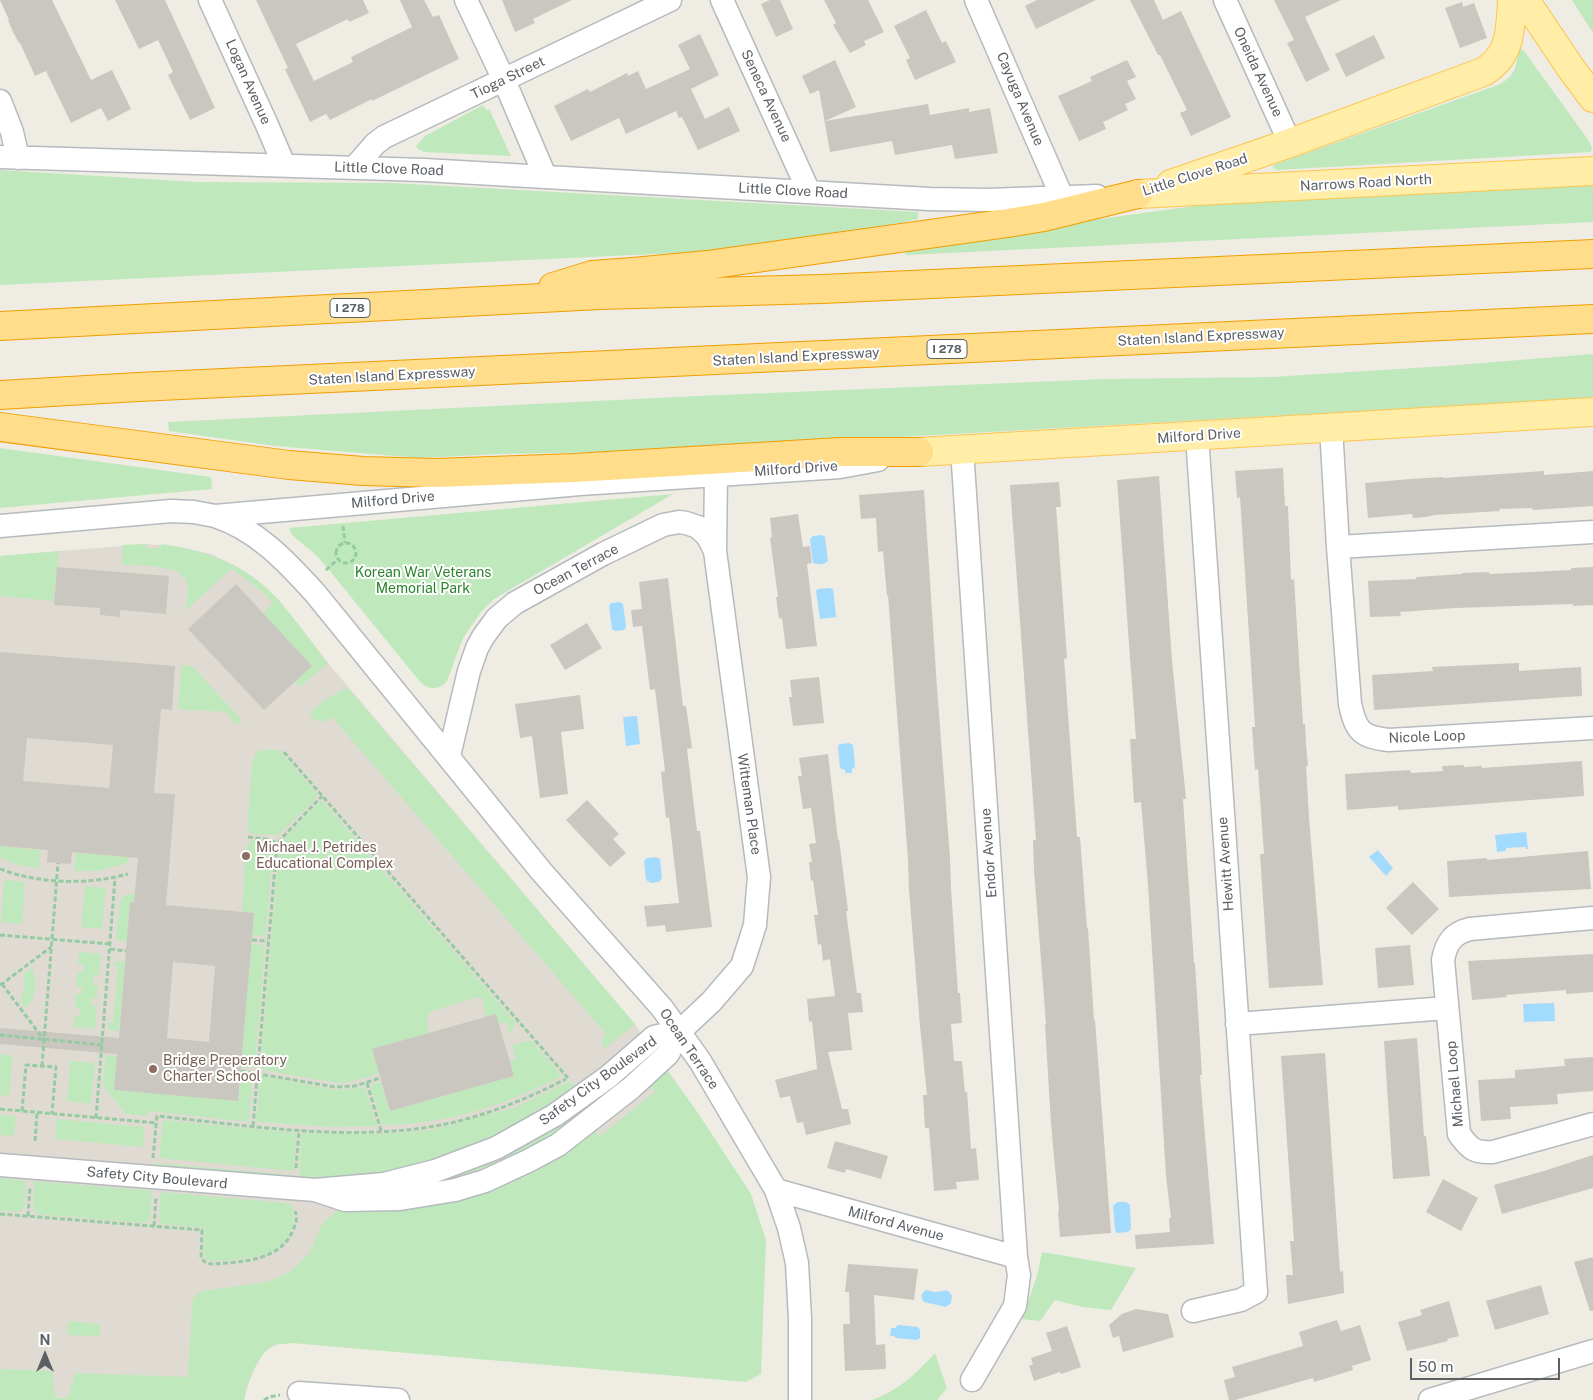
<!DOCTYPE html>
<html>
<head>
<meta charset="utf-8">
<style>
	body { margin:0 }
	#map { position:relative; width:1593px; height:1400px; overflow:hidden; background:#efece3; font-family:"Public Sans",sans-serif }
	canvas { display:block }
	.north { position:absolute; left:20px; top:1330px; width:50px; height:50px; -webkit-text-stroke:4px #fff; paint-order:stroke; rotate:0deg; font-size:14px; font-weight:700; line-height:20px; text-align:center; color:#5b6065 }
	.north::after { content:''; display:block; margin:auto; width:18px; height:22px; background:#5b6065; clip-path:polygon(50% 0,100% 100%,50% 72%,0 100%) }
	.scale { position:absolute; left:1410px; top:1358px; width:150px; height:22px; box-sizing:border-box; border:2px solid #5b6065; border-top:0; padding-left:6px; font-size:15px; line-height:18px; white-space:nowrap; color:#5b6065; -webkit-text-stroke:4px #fff; paint-order:stroke }
</style>
</head>
<body>
<div id="map">
<canvas width="1593" height="1400"></canvas>
<div class="north">N</div>
<div class="scale">50 m</div>
</div>
<script>
const ctx = document.querySelector('canvas').getContext('2d');
ctx.lineJoin = 'round';
function paint(path, color) { ctx.fillStyle = color; ctx.fill(path, 'evenodd'); }
function strokePath(path, color, width, dash) { ctx.strokeStyle = color; ctx.lineWidth = width; ctx.lineCap = dash ? 'butt' : 'round'; ctx.setLineDash(dash || []); ctx.stroke(path); }
function write(font, color, halo, rows, align = 'center') {
  ctx.font = font + ' "Public Sans",sans-serif'; ctx.lineWidth = 4; ctx.setLineDash([]); ctx.textBaseline = 'middle'; ctx.strokeStyle = halo; ctx.fillStyle = color; for (const [text, x, y, turn = 0] of rows) {
    ctx.save(); ctx.translate(x, y); ctx.rotate((+turn || 0) * Math.PI / 180); ctx.textAlign = isNaN(turn) ? turn : align; if (halo) ctx.strokeText(text, 0, 0); ctx.fillText(text, 0, 0); ctx.restore();
  }
}
paint(new Path2D(`
	M146 544 181 547 211 554 238 567 258 581 279 600 328 663 634 1023 700 1116 291 1343 276 1345 265 1351 256 1366 247 1387 244 1400H92L0 1392V556Z`), '#dfdbd2');
paint(new Path2D(`
	M1572 0H1593V32L1591 30Z
	M1519 48 1524 51 1589 141 1592 148 1591 152 1277 170 1272 167 1276 164 1498 85C1516 76 1516 67 1519 48Z
	M483 105 486 110 489 109 511 156 424 152 418 149 416 146 425 136Z
	M0 170 196 182 392 183 918 212V219L847 234 696 252 0 285Z
	M1593 184V222L906 255 905 246 1201 205Z
	M1593 354V398L652 451 500 454 420 458 275 446 169 431 168 422 698 396 1105 379 1272 377 1446 366Z
	M0 448 211 477 212 489 0 508Z
	M673 494 494 599 481 612 463 638 447 681C440 690 429 690 421 683L329 570 316 555 292 535 289 528Z
	M146 544V548H160L161 544C206 550 250 566 280 602 297 621 312 643 328 663L300 687 295 682 312 666 263 613 273 603C261 590 246 579 231 569L186 610C186 602 189 591 187 583 182 563 139 566 122 565L123 545Z
	M59 551 54 601 0 596V556Z
	M183 665 192 666 240 718 241 723 235 724 226 712 178 709 181 668Z
	M348 688 635 1024 604 1049 602 1040 606 1034 332 717 323 722 312 719 310 714C318 702 335 694 348 688Z
	M260 750H279L317 794 315 800 278 835 252 834 247 829 252 762 255 754Z
	M322 801 516 1023 509 1035 506 1022 499 1024 496 1014 486 1017 482 999 480 997 474 998 432 1011C425 1017 427 1024 429 1033L372 1049 379 1074 349 1082 337 1083 263 1070 261 1068V1061L279 847 284 839 319 802Z
	M252 840 268 843 273 852 266 932V935L263 936 252 935 254 913 242 911 246 846Z
	M0 846 40 850 39 868 18 865 0 857Z
	M76 853 128 857V863L98 871H74Z
	M4 880 25 882 22 924 1 922Z
	M85 886 106 888 102 929 81 927Z
	M135 894 134 902H130L127 941 116 940 120 900 125 895Z
	M251 944 263 945 265 948 255 1064 254 1067 250 1068 241 1067Z
	M79 952 101 954 99 976 94 975 93 985H98L97 998H92V1006H97L95 1029 73 1027 74 1016 80 1017 81 1009 75 1008 76 994H81L82 987 76 986 78 972H83L84 965 78 964Z
	M114 961 125 962 119 1031 108 1030 109 1022H113L118 967 114 966Z
	M32 968C38 983 36 996 26 1009L20 1000C25 991 26 984 23 975Z
	M530 1040 562 1076C506 1105 445 1125 382 1125L371 1087 372 1084 381 1082 390 1111 514 1076 510 1061 516 1059 512 1045Z
	M0 1054 13 1056 9 1096 0 1095Z
	M106 1055 117 1056 114 1090 238 1101 241 1074 251 1075 252 1078 249 1122 148 1111 147 1116 126 1114 103 1086Z
	M70 1061 95 1063 91 1104 67 1101Z
	M667 1070 700 1116 751 1194 766 1240 761 1374 746 1382 291 1343C286 1344 279 1343 275 1345 257 1352 248 1383 244 1400H0V1369L52 1371 55 1397 68 1398 75 1373 188 1377 192 1303 194 1297 201 1291 267 1282 290 1272 309 1254 322 1225 326 1220 337 1211 344 1209 395 1208 593 1129 600 1136 655 1092 649 1084Z
	M260 1076 336 1090 365 1087 377 1126 334 1127 256 1122Z
	M570 1081 576 1087 557 1102 506 1135 409 1171 301 1181 299 1175 301 1133 384 1134 431 1130 514 1108Z
	M593 1098 597 1103 540 1146 484 1173 423 1184Z
	M0 1115 16 1116 14 1136 0 1135Z
	M56 1119 144 1127 143 1147 55 1139Z
	M163 1120 296 1133 294 1171 159 1158Z
	M156 1163 291 1175 293 1177 294 1181 156 1166Z
	M0 1178 26 1181 24 1208 19 1212 0 1211Z
	M34 1181 152 1191 150 1219 146 1223 36 1214 33 1209Z
	M161 1192 287 1203 293 1206C291 1213 295 1218 293 1225 284 1253 264 1256 238 1259 229 1260 220 1261 211 1261L207 1260 203 1255 205 1228 162 1224 159 1220Z
	M1042 1252 1136 1268 1111 1310 1082 1307 1055 1300 1040 1321 1022 1319 1037 1276Z
	M71 1321 98 1324 100 1326V1335L96 1336 68 1335 67 1333 68 1324Z
	M935 1353 947 1388 937 1400H872C899 1390 916 1374 935 1353Z`), '#bfe9bd');
paint(new Path2D(`
	M822 535 825 537 828 561C824 565 818 565 813 563L810 539 813 536Z
	M829 588 833 589 836 617 820 619 816 591 818 589Z
	M620 602 623 604 626 627 624 630 615 631 612 629 609 606 611 603Z
	M637 716 640 744 626 746 623 717Z
	M849 743 853 745 855 767 852 769V773H845V770L840 768 838 746 840 744Z
	M1526 832 1528 849H1526L1525 847 1506 848V851L1497 852 1495 835Z
	M1378 850 1393 868 1386 876 1369 857Z
	M655 857 660 859 662 878 659 882 651 883 646 880 644 861 647 858Z
	M1554 1003 1555 1021 1524 1022 1523 1004Z
	M1117 1202H1126L1130 1205 1131 1229 1128 1232 1117 1233 1115 1230 1113 1206Z
	M928 1290C929 1291 935 1292 936 1292 944 1292 947 1287 952 1296L951 1303 946 1307 924 1302C920 1297 921 1291 928 1290Z
	M898 1325 918 1327 920 1330V1338L917 1340 896 1338 894 1336H890L891 1328H895Z`), '#a3dbff');
paint(new Path2D(`
	M0 0H52L91 80 112 70 131 109 108 121 101 108 71 123 46 71 35 76 20 43H19L13 32 8 20H9Z
	M115 0H165L215 108 190 120 168 75 173 72 158 40 139 49Z
	M256 0H363L369 13 349 22 348 19 296 44 314 81 353 62 351 57 412 27 400 0H424L433 17 439 15 459 59 372 101V99L330 120 326 114 310 122 285 69 288 68Z
	M502 0H572L533 19 535 23 515 32Z
	M770 0H780L793 29 776 37 761 4Z
	M824 0H868L884 32 864 41 866 45 850 53 833 25 836 23Z
	M1037 0H1096L1036 29 1025 6Z
	M1130 0H1154L1163 20 1181 11 1231 117 1191 136 1180 113 1187 110 1160 55H1158Z
	M1274 0H1341L1305 17 1330 70 1306 82 1287 43 1294 40Z
	M1462 2 1463 7 1474 3 1487 38 1460 48 1445 8Z
	M926 10 942 43 946 41 956 62 915 80 906 60 910 58 894 26Z
	M700 34 719 75 691 89 705 119 729 107 740 131 698 150 682 117 679 118 676 111 626 134 619 118 571 141 554 106 588 89 590 92 627 73 628 76 638 71 646 89 690 69 678 45Z
	M1374 35 1385 58 1346 77 1335 54Z
	M835 60 856 107 825 121 928 104 930 115 969 108V112L990 108 998 153 955 159 952 145 895 155 892 141 830 152 819 90 810 94 802 76Z
	M1127 60 1136 77 1127 81 1136 99 1125 104 1128 110 1103 122 1106 129 1079 141 1058 96 1092 81 1090 77Z
	M1283 468 1285 506H1288L1291 580 1294 579 1303 724H1305L1306 744 1308 766H1306L1309 818 1323 985 1269 988 1260 854H1264L1258 769 1255 770 1252 727H1255L1240 497 1237 498 1235 471Z
	M1544 471V475L1593 471V506L1533 510 1532 508 1499 509 1500 511 1435 515 1425 517 1413 518 1412 514 1368 518 1365 483 1410 479 1443 477V478Z
	M1159 476 1172 661 1186 799H1183L1194 963H1195L1202 1075H1200L1214 1244 1136 1249 1135 1235 1170 1232 1169 1218H1171L1166 1176 1148 885 1141 802 1134 803 1130 739H1136L1117 480Z
	M1059 482 1061 507H1056L1067 658 1064 659 1077 837H1080L1087 928H1088L1094 1020H1095L1111 1233 1060 1237 1058 1211H1059L1051 1124 1045 1024H1046L1034 870 1033 840H1036L1010 485Z
	M924 490 937 688 950 858 951 888 958 993H960L962 1023 951 1024 954 1061H962L965 1092H967L971 1149 976 1148 979 1180 956 1182 957 1189 934 1191 929 1128H925L923 1095H927L920 1026 909 890 908 860 888 595 887 596 883 551 878 552 876 518 861 519 859 495Z
	M798 514 803 547 810 546 812 563 807 564 817 646 786 649 782 618 779 619 776 597H778L770 538 772 537 770 518Z
	M57 567 169 576 166 614 120 610V617L100 615V608L54 605Z
	M1593 567V605L1573 606V604L1456 608 1400 612 1401 616 1370 617 1368 581 1416 579V577L1462 574V573L1489 572V574L1571 570V568Z
	M668 578 683 706H686L692 748 687 749 697 831H700L712 927 666 932 665 925 647 927 644 906 679 903 669 817 666 818 661 772 665 771 655 689 650 690 642 626 633 627 631 610 642 609 639 582Z
	M236 584 312 666 264 710 188 629Z
	M587 623 602 648 565 670 550 645Z
	M0 652 175 666 172 710 161 709 154 793 175 794 166 905 254 913 238 1101 114 1090 117 1054 0 1044V1028L119 1038 130 902H134L138 858 72 852 71 864 58 863 47 862 48 850 0 846ZM27 738 113 745 109 788 23 781ZM173 962 215 966 209 1042 167 1038Z
	M1519 663V671L1581 667 1582 696 1374 710 1372 675 1433 671 1432 667Z
	M819 677 824 723 793 726 789 697H792L790 680Z
	M580 695 584 729 561 732 568 794 540 798 532 736 520 738 515 704Z
	M828 754 838 840 839 839 848 911H846L857 993H861L863 1012 848 1013 852 1050 828 1052 842 1109H848L851 1124 806 1135 803 1122 797 1123 790 1096 780 1098 775 1080 817 1069 812 1021 809 1022 807 999 835 996 830 959 823 961 821 944 818 945 814 915H818L813 880 811 881 809 862H812L809 844 816 843 811 808 803 809 798 776H802L799 758Z
	M1582 761 1584 796 1398 810V806L1347 810 1345 774 1410 770 1411 773 1443 771 1442 766 1464 765V767L1482 766V768Z
	M587 800 619 834 613 839 626 853 610 867 566 820Z
	M1588 851 1591 889 1449 897 1447 861 1487 858V860Z
	M1413 882 1439 909 1412 935 1386 908Z
	M1410 945 1414 985 1378 988 1375 948Z
	M1593 954V992L1566 994V990L1506 995 1507 997 1472 1000 1468 961Z
	M496 1014 514 1076 390 1111 372 1049Z
	M1417 1038 1424 1136H1426L1430 1176 1393 1179 1384 1041Z
	M1325 1053 1340 1272 1343 1271 1344 1293 1288 1304 1286 1275H1293L1290 1241H1294L1281 1056Z
	M1593 1057V1091L1557 1094 1558 1104 1510 1107 1511 1119 1481 1121 1478 1080 1515 1078V1070L1565 1066 1564 1059Z
	M835 1141 888 1156 881 1179 846 1169 845 1173 827 1168Z
	M1593 1155V1188L1502 1214 1494 1185 1544 1171Z
	M1443 1179 1478 1198 1461 1231 1426 1212Z
	M1593 1257V1311H1590L1574 1262Z
	M848 1264 918 1269 914 1300 874 1295 876 1345 885 1344 886 1368 885 1369 845 1371 843 1324H850L849 1292H845Z
	M1541 1285 1549 1314 1495 1330 1486 1301Z
	M1449 1301 1459 1336 1447 1339 1448 1341 1407 1351 1398 1322 1422 1315 1420 1310Z
	M1136 1309 1168 1314 1174 1337 1123 1352 1119 1336 1113 1338 1109 1325 1122 1314Z
	M1337 1320 1341 1331 1360 1325 1371 1360 1352 1366 1353 1370 1314 1382 1313 1378 1235 1400H1229L1224 1380 1235 1377 1232 1367 1303 1346 1299 1332Z
	M1067 1326 1081 1367 1061 1374 1060 1372 1034 1381 1029 1366 1033 1364 1031 1358 1052 1351 1046 1333Z`), '#cac7c0');
const minor = new Path2D(`
	M210 0 267 125 284 165
	M466 0 504 80 545 176
	M722 0 809 192
	M976 0 1062 197
	M1225 0 1290 143
	M0 101 12 132 18 158
	M0 157 424 170 929 199 988 200 1097 196
	M355 167 375 144 384 137 670 0
	M1331 427 1338 547
	M962 449 1016 1257 1019 1275 1015 1306 972 1380
	M215 516C256 529 286 561 315 593L541 871 662 1008 700 1061 776 1190 789 1228 797 1263 800 1319V1400
	M0 526 171 511 194 512 215 516 580 484 840 467 878 460
	M1593 532 1338 547 1350 704C1356 731 1361 737 1389 740L1593 728
	M449 756 469 671 477 648 483 637 497 618 515 603 603 554 663 525 679 522 686 523 698 527 708 537 715 551
	M1593 918 1470 929C1453 933 1446 943 1443 960L1459 1134C1470 1149 1474 1153 1493 1152L1593 1124
	M1237 1024 1447 1008
	M0 1165 315 1190 384 1184 435 1171 496 1148 555 1115 608 1077 654 1037 680 1031
	M315 1190 345 1200 400 1199 455 1190 485 1181 528 1161 558 1145 631 1088 668 1054 680 1031 711 1002 742 966 755 925 759 877 715 551 716 474
	M776 1190 1016 1257
	M1193 1311 1241 1300 1256 1292 1197 436
	M299 1393 398 1400
	M1430 1400 1593 1351`);
const major = new Path2D(`
	M1525 0 1570 67 1593 98
	M1171 184 1290 143 1483 72C1512 55 1510 30 1512 0
	M1138 194 1593 171
	M919 452 1593 412`);
const highway = new Path2D(`
	M553 287 592 275 633 272 707 265 1008 223 1044 217 1138 194
	M0 326 600 295 822 289 1593 254
	M0 395 138 387 1593 319
	M0 427 289 465 363 471 436 473 574 468 840 452H919`);
strokePath(minor, '#b6babe', 25);
strokePath(major, '#fdc54e', 30);
strokePath(highway, '#f29d00', 30);
strokePath(new Path2D(`
	M343 526 345 543
	M336 553a10 10 0 1 1 20 0a10 10 0 1 1-20 0Z
	M326 570 338 559
	M284 752 568 1078
	M248 837 266 839 278 843
	M0 869C39 884 88 885 128 874
	M0 935 110 944
	M252 940 268 941
	M110 949 126 951
	M0 984H2L51 947
	M2 984 44 1040
	M0 1035 102 1045
	M42 1066 58 863
	M241 1071 335 1087 355 1086 380 1078
	M367 1083 381 1131
	M0 1109 157 1123
	M22 1111 26 1065 56 1067 52 1114
	M96 1118 115 878
	M253 1126 277 843 322 796
	M35 1141 37 1113
	M153 1158 157 1116C244 1125 335 1140 423 1128 473 1121 521 1102 566 1079
	M296 1168 299 1130
	M0 1214 202 1230 201 1258 206 1263 212 1264C241 1262 281 1261 293 1230 296 1223 298 1218 295 1211
	M28 1216 30 1187
	M154 1226 156 1197
	M264 1400 269 1397 280 1395`), '#95cba3', 3, [5, 2.5]);
strokePath(minor, '#fff', 22);
strokePath(major, '#ffeda8', 28);
strokePath(highway, '#ffdd8a', 28);
for (const [x, y, r, color] of [
	[246,856,5,"#8d6e63"],
	[153,1069,5,"#8d6e63"]
]) { const dot = new Path2D(); dot.arc(x, y, r, 0, 2 * Math.PI); ctx.fillStyle = color; ctx.fill(dot); strokePath(dot, '#fff', 2); }
for (const [x, y, w] of [
	[350,308,40],
	[947,349,40]
]) { const box = new Path2D(); box.roundRect(x - w / 2, y - 9.5, w, 19, 4); ctx.fillStyle = '#fff'; ctx.fill(box); strokePath(box, '#5b6065', 1); }
write('bold 12px', '#5b6065', null, [
	["I 278",350,308],
	["I 278",947,349]
]);
write('14px', '#5b6065', '#fff', [
	["Oneida Avenue",1258,72,65],
	["Tioga Street",508,78,-26],
	["Logan Avenue",248,82,66],
	["Seneca Avenue",766,96,65],
	["Cayuga Avenue",1020,99,67],
	["Little Clove Road",389,169,2],
	["Little Clove Road",1195,175,-18],
	["Narrows Road North",1366,183,-3],
	["Little Clove Road",793,191,3],
	["Staten Island Expressway",1201,337,-3],
	["Staten Island Expressway",796,357,-3],
	["Staten Island Expressway",392,376,-3],
	["Milford Drive",1199,436,-4],
	["Milford Drive",796,469,-4],
	["Milford Drive",393,500,-5],
	["Ocean Terrace",576,570,-28],
	["Nicole Loop",1427,737,-2],
	["Witteman Place",749,804,82],
	["Endor Avenue",989,853,-94],
	["Hewitt Avenue",1226,864,-94],
	["Ocean Terrace",689,1049,56],
	["Safety City Boulevard",598,1081,-36],
	["Michael Loop",1455,1084,-95],
	["Safety City Boulevard",157,1178,5],
	["Milford Avenue",896,1224,15]
]);
write('14px', '#2d832d', '#fff', [
	["Korean War Veterans",423,573],
	["Memorial Park",423,589]
]);
write('14px', '#785e54', '#fff', [
	["Michael J. Petrides",256,848],
	["Educational Complex",256,864],
	["Bridge Preperatory",163,1061],
	["Charter School",163,1077]
], 'left');
</script>
</body>
</html>
